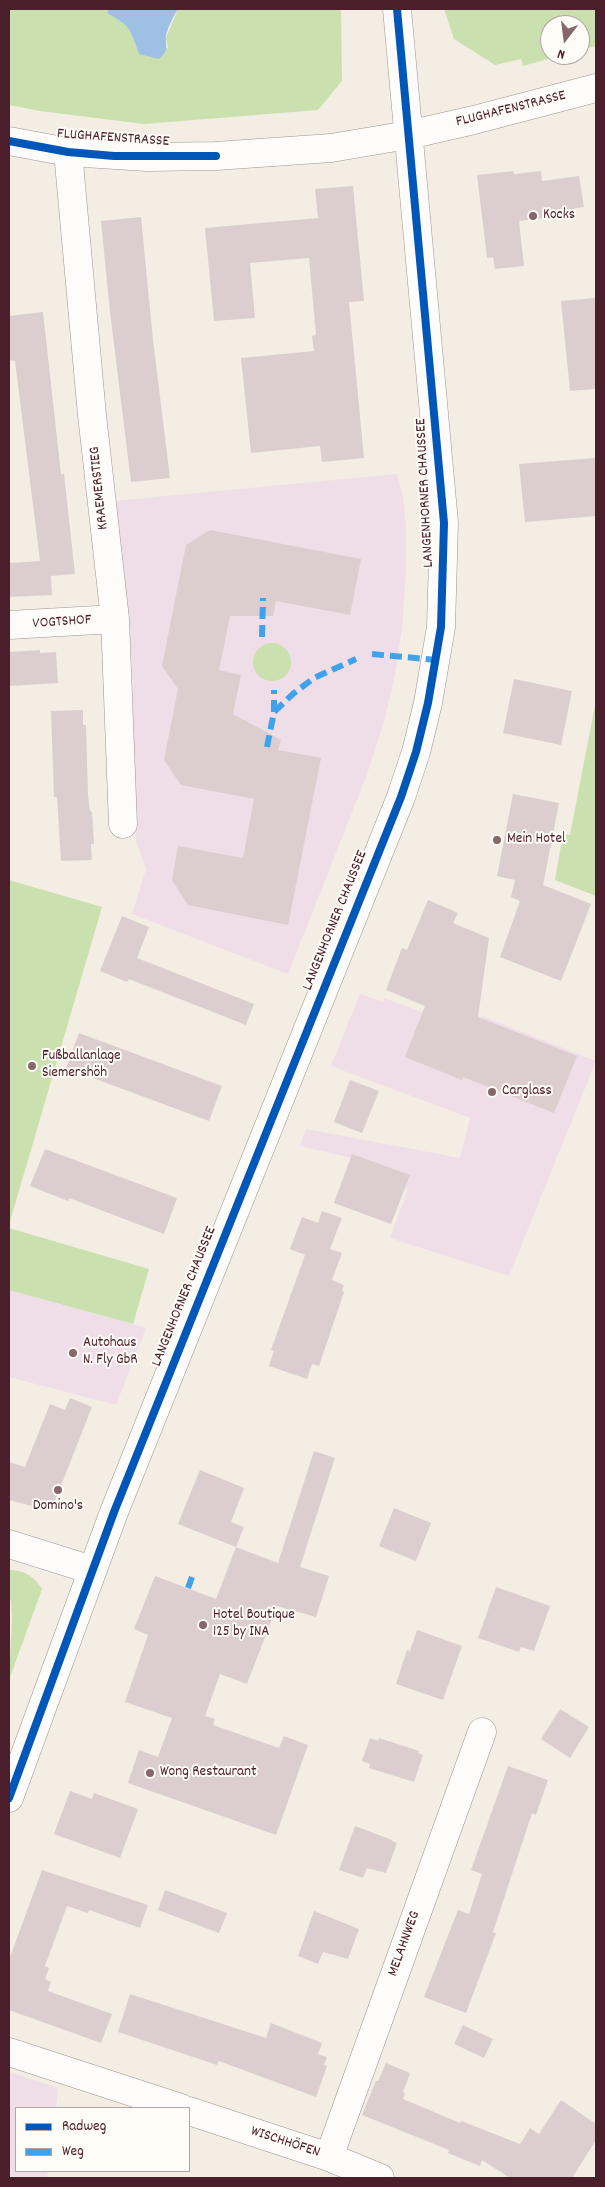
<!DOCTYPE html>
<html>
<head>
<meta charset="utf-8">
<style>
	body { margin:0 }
	#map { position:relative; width:605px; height:2187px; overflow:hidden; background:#f3ede4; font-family:Dekko,sans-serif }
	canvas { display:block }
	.frame { position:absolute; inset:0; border:10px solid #4a1f2b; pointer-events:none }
	.legend { position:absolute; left:15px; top:2107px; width:175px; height:65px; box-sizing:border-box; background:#fdfcf7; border:1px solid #b5a4a5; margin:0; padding:6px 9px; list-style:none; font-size:15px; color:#4a1f2b }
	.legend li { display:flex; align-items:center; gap:10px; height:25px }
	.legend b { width:25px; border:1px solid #b5a4a5 }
	.north { position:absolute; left:540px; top:15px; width:50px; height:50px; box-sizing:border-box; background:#fdfcf7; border:1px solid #b5a4a5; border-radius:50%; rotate:195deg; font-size:14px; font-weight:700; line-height:20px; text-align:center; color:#4a1f2b }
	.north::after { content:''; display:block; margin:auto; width:18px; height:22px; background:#85676c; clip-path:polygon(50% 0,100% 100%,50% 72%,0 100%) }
</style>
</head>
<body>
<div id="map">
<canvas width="605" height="2187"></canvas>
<div class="frame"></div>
<ul class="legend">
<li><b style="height:6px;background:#0057b8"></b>Radweg</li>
<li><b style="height:6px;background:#40a2eb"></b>Weg</li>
</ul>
<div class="north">N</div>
</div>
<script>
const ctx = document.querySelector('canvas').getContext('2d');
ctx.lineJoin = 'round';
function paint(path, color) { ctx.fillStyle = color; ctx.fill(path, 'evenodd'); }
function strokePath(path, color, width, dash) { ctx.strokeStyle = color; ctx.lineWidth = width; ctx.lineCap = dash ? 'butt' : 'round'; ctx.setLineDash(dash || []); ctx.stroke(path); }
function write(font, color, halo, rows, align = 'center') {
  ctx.font = font + ' Dekko,sans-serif'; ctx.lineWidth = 4; ctx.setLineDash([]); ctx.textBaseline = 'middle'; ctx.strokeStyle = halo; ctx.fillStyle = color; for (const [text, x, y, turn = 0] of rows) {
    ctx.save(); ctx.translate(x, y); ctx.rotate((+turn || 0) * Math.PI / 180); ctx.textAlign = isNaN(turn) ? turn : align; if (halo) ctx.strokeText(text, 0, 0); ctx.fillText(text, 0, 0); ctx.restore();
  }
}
paint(new Path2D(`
	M397 474 403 496 406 527V572L402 629 395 674 384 722 366 777 288 974 132 914 146 869 136 841 132 662 113 501Z
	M360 994 383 1002 384 998 440 1019 471 1027 482 1016 596 1061 509 1276 390 1238 408 1189 382 1179 386 1166 300 1146 306 1129 460 1158 470 1118 331 1066Z
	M9 1290 146 1328 116 1405 9 1377Z
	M9 2072 58 2088 56 2108H16V2171H48L47 2178H9Z`), '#efdee7');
paint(new Path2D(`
	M9 9H109L108 13C132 27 129 28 139 54L168 48 166 38 178 9H341L342 81 318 110 144 124 40 111 9 105Z
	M444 9H596V46L580 50V25H550V55H562L523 66 521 59 495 65 454 39Z
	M253 662a19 19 0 1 1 38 0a19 19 0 1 1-38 0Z
	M596 700V896L555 880 563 834 570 835Z
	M9 880 102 907 9 1225Z
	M9 1228 149 1269 133 1324 9 1290Z
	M9 1570C24 1570 35 1577 42 1589L9 1680 12 1618 11 1600H9Z`), '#cbe0af');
paint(new Path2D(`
	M109 9H178C173 17 168 27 166 36 165 48 170 49 159 59L139 54C129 28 132 27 107 13Z`), '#9ec0e5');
paint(new Path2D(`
	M514 171V174L541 171 542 181 579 176 584 207 546 213V218L519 221 524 266 495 269 493 257 487 258 477 175Z
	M353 186 364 301 349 302 364 458 322 462 320 446 251 453 241 358 314 351 312 336 316 335 309 258 250 263 255 318 214 321 205 228 318 218 315 189Z
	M141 217 153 340 170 478 131 482 110 312 101 221Z
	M596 298V389L570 391 561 301Z
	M43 312 61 474H64L75 574 51 576 52 595 9 597V563L40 561 15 361 9 360V316Z
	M596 458V516L525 522 519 464Z
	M210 530 361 559 350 615 276 601 273 616H230L219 670 241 675 233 714 281 740 278 750 321 758 288 925 188 905 172 880 178 846 243 858 254 799 181 785 164 760 178 689 162 666 186 545Z
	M40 650V653L56 652 58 683 9 686V652Z
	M514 679 572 691 561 745 503 733Z
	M83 710V725H86L88 795 90 811 92 812 94 844H91L92 860 61 861 57 797H54L51 711Z
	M513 794 559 803 543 885 591 904 561 981 500 957 520 901 511 897 515 880 497 876Z
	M428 900 458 913 453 923 489 938 478 1017 577 1056 554 1113 463 1077 462 1080 405 1057 425 1006 386 990 402 948 407 950Z
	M122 916 149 927 137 958 254 1004 246 1025 129 979 127 982 100 971Z
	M79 1033 222 1086 209 1121 66 1068Z
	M350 1080 379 1091 362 1133 334 1122Z
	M45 1149 177 1198 164 1234 69 1198 68 1201 30 1186Z
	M352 1154 410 1175 391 1224 334 1203Z
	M322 1211 342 1218 330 1249 342 1253 332 1280 344 1285 342 1291 344 1292 319 1366 312 1364 307 1379 269 1366 274 1351 271 1350 305 1255 290 1249 302 1217 318 1223Z
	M70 1398 92 1407 51 1511 9 1500V1462L25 1467 50 1404 65 1410Z
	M314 1451 335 1458 300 1567 329 1576 316 1617 277 1606 247 1684 220 1674 205 1716 215 1719 213 1725 279 1748 284 1736 308 1745 276 1835 128 1783 139 1750 158 1757 172 1718 125 1702 148 1635 134 1629 155 1576 216 1599 236 1547 278 1563Z
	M200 1470 244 1488 231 1522 244 1527 236 1547 178 1524Z
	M394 1508 431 1523 416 1561 379 1546Z
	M496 1587 550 1606 534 1651 521 1647 519 1652 478 1638Z
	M417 1630 462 1646 443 1700 396 1684 407 1650 410 1651Z
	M560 1709 589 1727 570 1758 541 1739Z
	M370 1738 378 1741 379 1738 419 1751 418 1753 423 1755 414 1782 369 1768 370 1764 362 1761Z
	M508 1766 548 1780 536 1815 532 1813 493 1932 496 1933 466 2013 424 1997 458 1910 469 1914 482 1874 471 1870Z
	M70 1791 92 1799 94 1793 138 1809 120 1858 54 1834Z
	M355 1826 392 1840V1841L397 1843 386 1873 367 1868 363 1878 339 1870Z
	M42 1870 148 1905 140 1928 89 1910 88 1913 67 1906 45 1966 49 1968 45 1979 51 1982 48 1991 112 2014 101 2043 9 2010V1960Z
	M165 1890 227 1913 219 1933 158 1910Z
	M314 1911 359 1929 348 1959 323 1952 318 1964 298 1956Z
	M130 1994 266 2038 271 2023 322 2043 318 2054 327 2057 324 2065 327 2066 316 2097 219 2061 217 2065 118 2032Z
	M463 2025 493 2039 484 2058 454 2044Z
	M386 2063 410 2073 403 2092 405 2093 403 2099 460 2123 461 2121 520 2144 530 2128 539 2134 561 2100 596 2124V2140L572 2178H510L482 2160 480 2166 448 2153 449 2150 362 2115 376 2081H378Z`), '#dccecf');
const minor = new Path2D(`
	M9 141 68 152 147 157 216 156 331 148 408 135 474 120 596 88
	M68 152 92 415 115 619 123 824
	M9 625 115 619
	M9 1544 92 1570
	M9 2052 181 2108
	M189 2111 329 2157 380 2178
	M329 2157 482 1732`);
const secondary = new Path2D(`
	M9 1798 114 1512 401 797 416 752 428 703 441 627 444 523 397 9`);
strokePath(minor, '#9e9391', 29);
strokePath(secondary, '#9e9391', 29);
strokePath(minor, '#fdfcfb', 28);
strokePath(secondary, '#fdfcfb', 28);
strokePath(new Path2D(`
	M262 637 263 598
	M372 654 436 660
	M274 712V690
	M267 747 274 712 294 693 314 678 356 659
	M188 1588 192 1577`), '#40a2eb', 6, [12, 6]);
strokePath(new Path2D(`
	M9 141 68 152 114 156H216
	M9 1798 114 1512 401 797 416 752 428 703 441 627 444 523 397 9`), '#0057b8', 8);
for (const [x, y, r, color] of [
	[533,216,5,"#85676c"],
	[497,840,5,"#85676c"],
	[32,1066,5,"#85676c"],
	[492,1092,5,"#85676c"],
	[73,1353,5,"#85676c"],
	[58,1490,5,"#85676c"],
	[203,1625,5,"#85676c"],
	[150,1773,5,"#85676c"]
]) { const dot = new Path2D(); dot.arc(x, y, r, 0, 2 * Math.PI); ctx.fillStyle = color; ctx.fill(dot); strokePath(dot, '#fdfcf7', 2); }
write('15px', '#4a1f2b', '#fdfcf7', [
	["FLUGHAFENSTRASSE",511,110,-14],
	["FLUGHAFENSTRASSE",113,139,4],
	["KRAEMERSTIEG",100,488,-96],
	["LANGENHORNER CHAUSSEE",426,493,-93],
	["VOGTSHOF",62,623,-4],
	["LANGENHORNER CHAUSSEE",336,921,-68],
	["LANGENHORNER CHAUSSEE",185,1297,-68],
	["MELAHNWEG",405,1944,-70],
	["WISCHHÖFEN",285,2143,18]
]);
write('15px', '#4a1f2b', '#fdfcf7', [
	["Kocks",543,216],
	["Mein Hotel",507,840],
	["Fußballanlage",42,1057],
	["Siemershöh",42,1074],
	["Carglass",502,1092],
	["Autohaus",83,1344],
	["N. Fly GbR",83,1361],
	["Domino's",58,1507,"center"],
	["Hotel Boutique",213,1616],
	["125 by INA",213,1633],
	["Wong Restaurant",160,1773]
], 'left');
</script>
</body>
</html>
